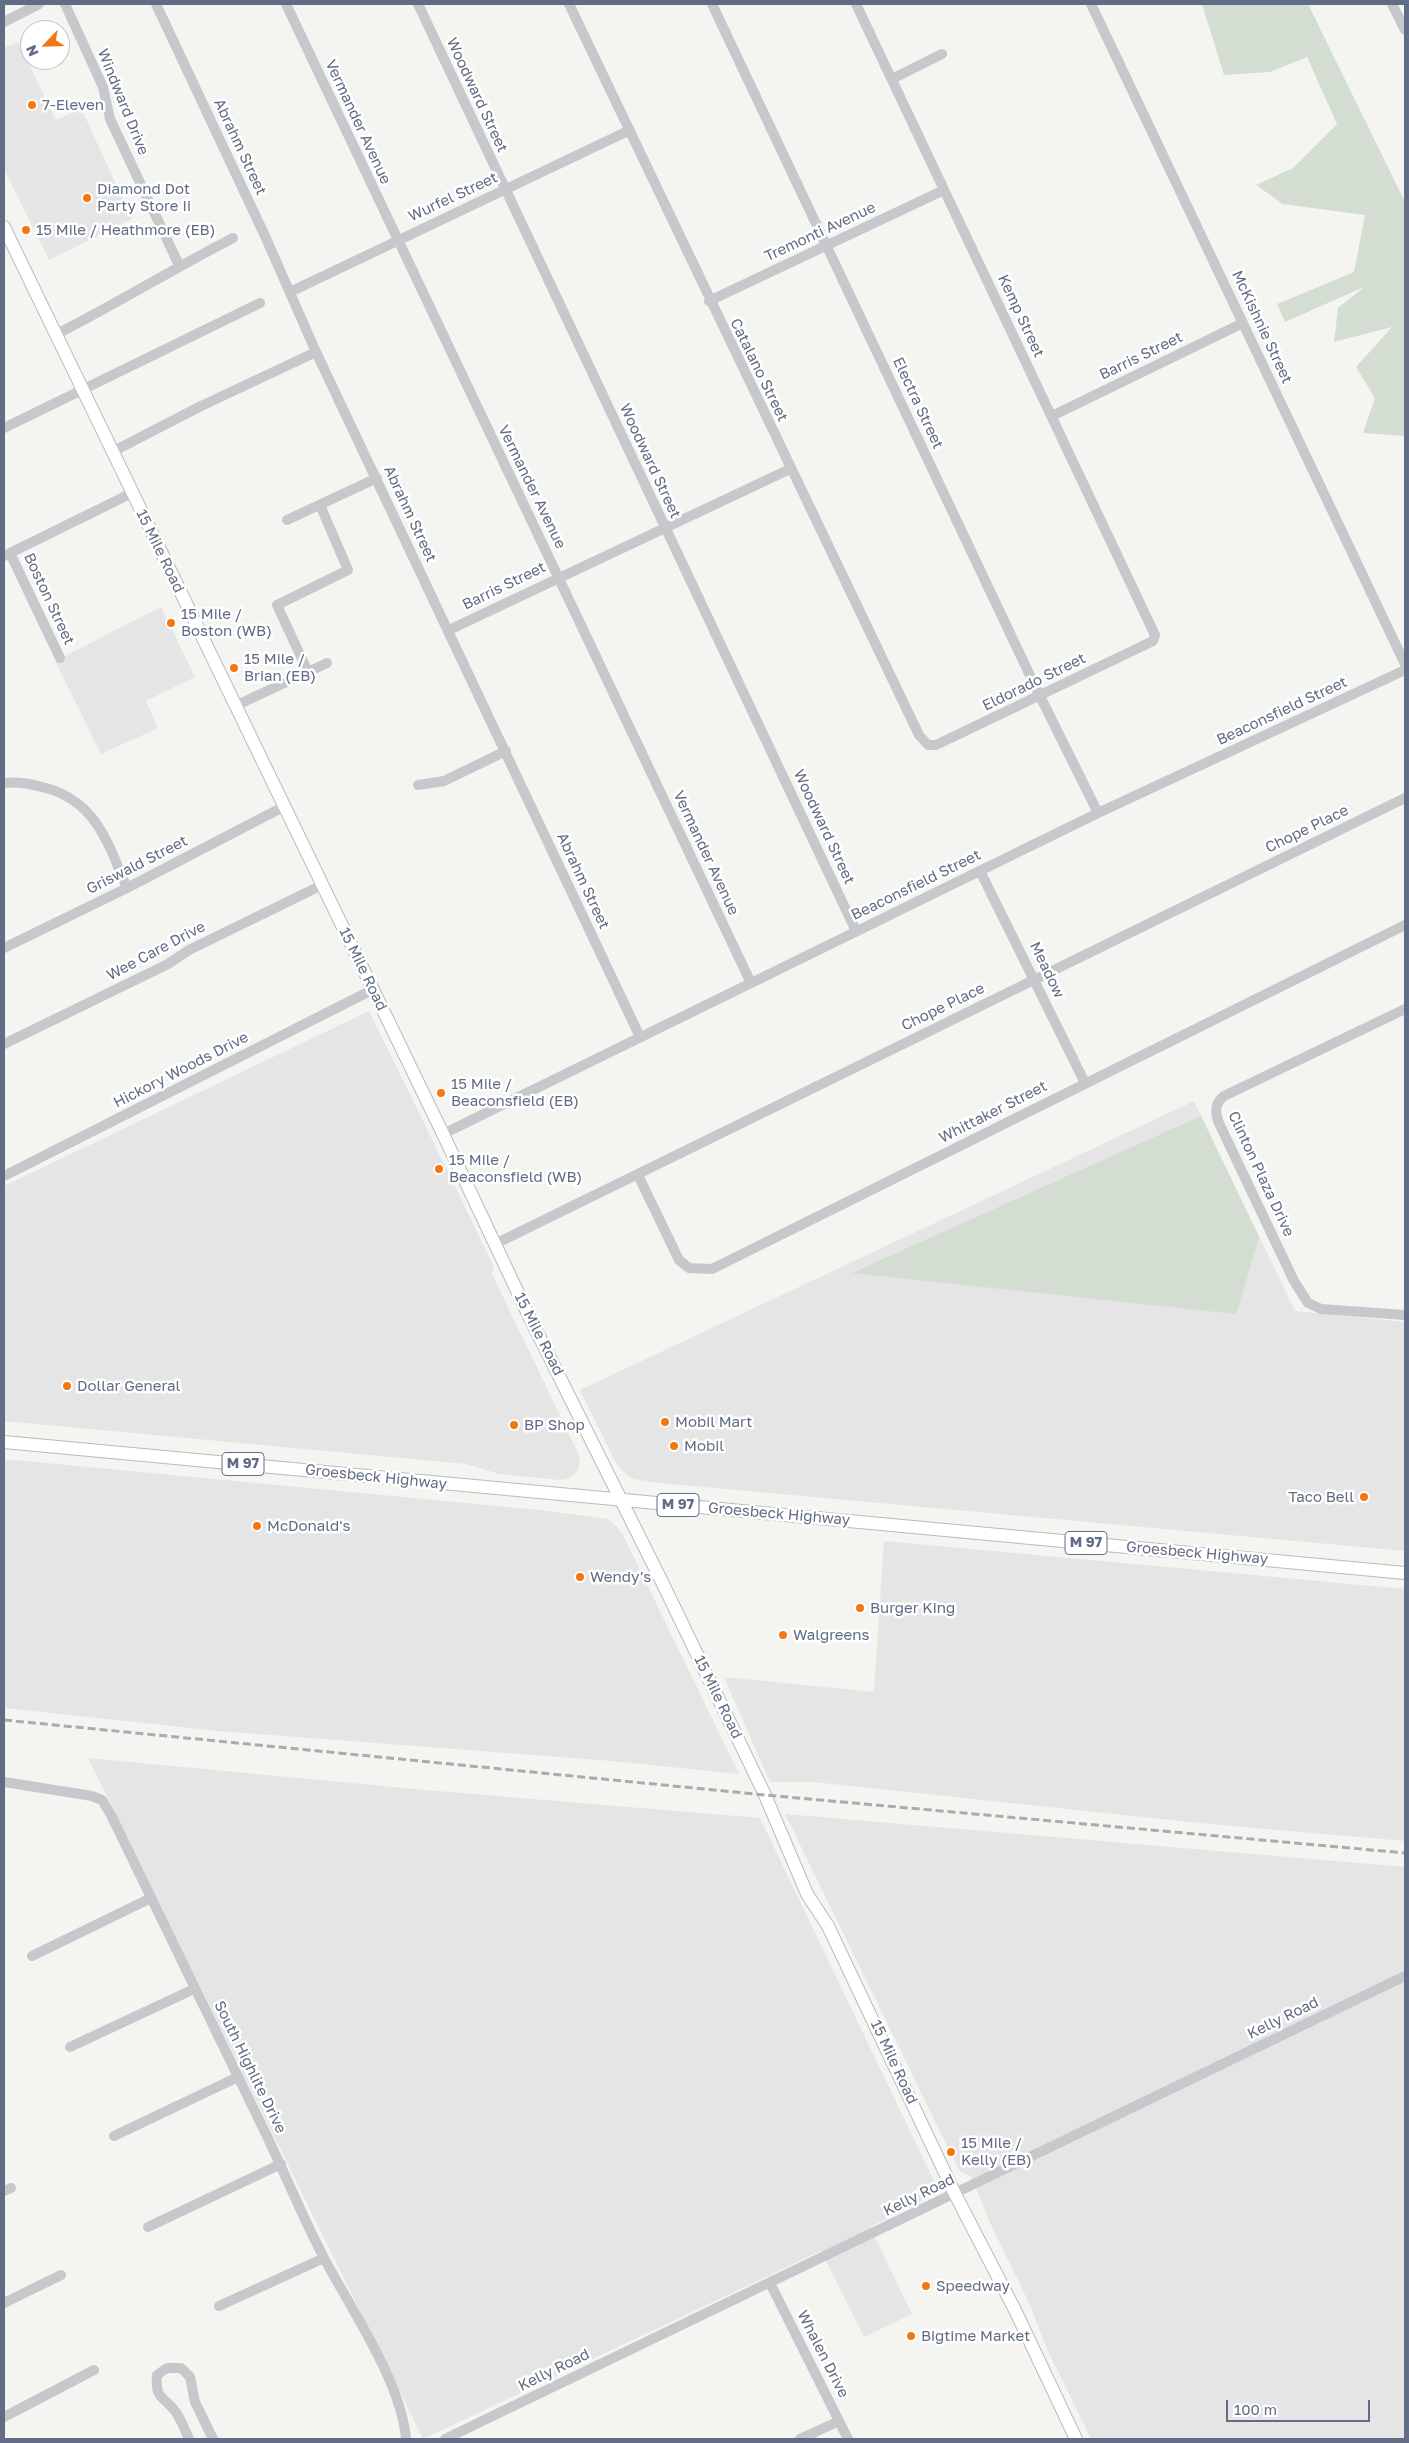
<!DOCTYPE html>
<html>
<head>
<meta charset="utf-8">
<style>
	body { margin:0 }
	#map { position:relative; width:1409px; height:2443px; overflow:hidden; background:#f4f5f0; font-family:"Golos Text",sans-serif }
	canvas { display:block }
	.frame { position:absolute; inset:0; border:5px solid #616d84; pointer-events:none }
	.north { position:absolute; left:20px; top:20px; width:50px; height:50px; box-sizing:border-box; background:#fff; border:1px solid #c0c5ce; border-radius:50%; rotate:246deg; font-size:14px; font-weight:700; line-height:20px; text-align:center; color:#616d84 }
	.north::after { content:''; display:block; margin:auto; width:18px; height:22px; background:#f27813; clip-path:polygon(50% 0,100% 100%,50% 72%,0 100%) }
	.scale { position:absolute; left:1226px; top:2400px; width:144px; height:22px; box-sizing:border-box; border:2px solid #616d84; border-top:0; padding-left:6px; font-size:15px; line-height:18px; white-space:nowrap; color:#616d84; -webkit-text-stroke:4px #fff; paint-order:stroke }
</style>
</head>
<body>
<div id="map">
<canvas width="1409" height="2443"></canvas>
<div class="frame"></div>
<div class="north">N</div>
<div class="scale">100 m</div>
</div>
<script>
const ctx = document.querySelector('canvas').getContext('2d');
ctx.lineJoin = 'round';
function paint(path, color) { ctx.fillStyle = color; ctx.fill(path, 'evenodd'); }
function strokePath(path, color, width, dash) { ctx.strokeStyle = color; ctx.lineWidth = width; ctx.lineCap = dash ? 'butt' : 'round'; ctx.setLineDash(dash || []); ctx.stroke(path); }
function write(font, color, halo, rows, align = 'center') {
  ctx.font = font + ' "Golos Text",sans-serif'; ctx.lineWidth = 5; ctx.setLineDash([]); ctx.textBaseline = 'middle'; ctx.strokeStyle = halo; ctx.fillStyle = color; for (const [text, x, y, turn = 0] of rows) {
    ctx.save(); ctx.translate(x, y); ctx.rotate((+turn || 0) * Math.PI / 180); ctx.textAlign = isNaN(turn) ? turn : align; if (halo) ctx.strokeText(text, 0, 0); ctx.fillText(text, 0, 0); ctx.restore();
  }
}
paint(new Path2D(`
	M18 42 56 120 81 108 132 219 49 260 4 169V48Z
	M161 607 195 677 146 701 158 728 101 754 55 661Z
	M369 1011 451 1178 494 1267 492 1274 578 1453 580 1461 577 1472 567 1479 560 1480 499 1474 466 1464 4 1421V1186Z
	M1194 1101 1295 1311 1405 1322V1551L660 1483 633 1479 622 1471 616 1463 580 1390Z
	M4 1459 539 1510 609 1519 622 1533 739 1774 612 1761 218 1731 4 1708Z
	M884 1541 1405 1589V1841L1209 1824 813 1782H770L724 1677 874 1692Z
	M88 1758 425 1790 760 1818 934 2181V2189L927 2198 870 2227 912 2314 864 2337 821 2251 423 2439Z
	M785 1814 1405 1867V2439H1091L1047 2349 1030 2305 991 2225 971 2176 961 2172 958 2168Z`), '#e4e5e4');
paint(new Path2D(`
	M1202 4H1308L1405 202V436L1363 433 1375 398 1356 367 1392 327 1334 342 1338 308 1364 287 1285 322 1277 304 1354 272 1365 215 1283 204 1256 185 1293 168 1337 124 1307 57 1270 72 1224 75Z
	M1201 1116 1259 1237 1236 1314 852 1273Z`), '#d3ddd1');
const major = new Path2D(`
	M4 227 443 1134 528 1314 664 1586 765 1795 807 1894 828 1926 955 2194 1015 2310 1076 2439
	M4 1442 1405 1573`);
strokePath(major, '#b8bbbf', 14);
strokePath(new Path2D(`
	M65 4 103 87 110 119 179 265
	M156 4 265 236 316 352 640 1037
	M286 4 751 983
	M418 4 856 931
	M569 4 919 735 928 745H936L1153 641 1155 635 856 4
	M712 4 1035 686 1098 813
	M1091 4 1405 664
	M1392 4 1405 30
	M4 22 39 4
	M892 79 942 54
	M290 292 630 130
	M709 301 944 190
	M55 335C116 304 173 269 233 238
	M1052 416 1243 323
	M4 428 260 303
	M112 452 199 407 316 352
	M287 520 377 478
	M10 553 60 658
	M4 556 132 493
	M449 630 790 469
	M308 672 277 605 348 570 320 505
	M235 706 327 663
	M4 783C19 781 31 784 46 788 97 802 108 844 127 888
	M418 785 444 781 506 751
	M980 871 1085 1083
	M4 948 127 888 283 807
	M1405 1009 1224 1096C1215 1103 1215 1111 1218 1121L1294 1281 1308 1303 1321 1309 1405 1315
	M4 1044 168 964 189 950 322 885
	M443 1134 1098 813 1405 670
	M638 1175 679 1260 689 1268 712 1269 1405 925
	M4 1176 372 990
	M495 1244 1405 798
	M4 1782 92 1796 102 1800 111 1815C161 1920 213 2024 263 2128 284 2171 302 2216 324 2258 352 2311 401 2381 406 2439
	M32 1956 151 1898
	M70 2047 194 1989
	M114 2136 238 2077
	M4 2191 11 2188
	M148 2227 281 2164
	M770 2283 848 2439
	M4 2303 61 2275
	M219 2306 324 2258
	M4 2417 94 2370
	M189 2439C185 2430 181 2419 175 2411 163 2395 155 2400 157 2375L167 2368H181L190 2377 195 2402 213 2439
	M445 2439 1405 1976
	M800 2439 839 2421`), '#c6c8cc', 10);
strokePath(major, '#fff', 12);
strokePath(new Path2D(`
	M4 1720 765 1795 1405 1853`), '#a7abb2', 3, [8, 4]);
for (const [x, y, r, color] of [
	[32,105,5,"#f27813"],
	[87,198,5,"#f27813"],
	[26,230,5,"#f27813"],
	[171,623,5,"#f27813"],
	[234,668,5,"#f27813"],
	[441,1093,5,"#f27813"],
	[439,1169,5,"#f27813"],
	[67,1386,5,"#f27813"],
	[665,1422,5,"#f27813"],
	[514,1425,5,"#f27813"],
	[674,1446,5,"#f27813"],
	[1364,1497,5,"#f27813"],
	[257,1526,5,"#f27813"],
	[580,1577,5,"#f27813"],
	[860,1608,5,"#f27813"],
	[783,1635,5,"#f27813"],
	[951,2152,5,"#f27813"],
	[926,2286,5,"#f27813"],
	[911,2336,5,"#f27813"]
]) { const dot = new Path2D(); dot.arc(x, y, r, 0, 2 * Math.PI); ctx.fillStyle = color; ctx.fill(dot); strokePath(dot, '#fff', 2); }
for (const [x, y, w] of [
	[243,1464,42],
	[678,1505,42],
	[1086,1543,42]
]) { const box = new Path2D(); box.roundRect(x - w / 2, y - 11.5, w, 23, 4); ctx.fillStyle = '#fff'; ctx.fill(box); strokePath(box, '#616d84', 1); }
write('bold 14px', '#616d84', null, [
	["M 97",243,1464],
	["M 97",678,1505],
	["M 97",1086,1543]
]);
write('15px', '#616d84', '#fff', [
	["Woodward Street",477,95,65],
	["Windward Drive",123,102,68],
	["Vermander Avenue",358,122,65],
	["Abrahm Street",240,147,65],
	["Wurfel Street",453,197,-25],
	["Tremonti Avenue",820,232,-25],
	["Kemp Street",1021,316,65],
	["McKishnie Street",1262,327,65],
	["Barris Street",1141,356,-26],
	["Catalano Street",759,370,64],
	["Electra Street",918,403,65],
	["Woodward Street",650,461,65],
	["Vermander Avenue",532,487,64],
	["Abrahm Street",410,514,65],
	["15 Mile Road",160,551,64],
	["Barris Street",504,586,-26],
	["Boston Street",49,599,65],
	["Eldorado Street",1034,682,-26],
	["Beaconsfield Street",1282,711,-25],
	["Woodward Street",824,827,65],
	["Chope Place",1307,829,-26],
	["Vermander Avenue",706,853,65],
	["Griswald Street",137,865,-27],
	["Abrahm Street",583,881,65],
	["Beaconsfield Street",916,885,-26],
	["Wee Care Drive",156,951,-28],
	["15 Mile Road",363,969,64],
	["Meadow",1047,970,64],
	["Chope Place",943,1007,-26],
	["Hickory Woods Drive",181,1070,-27],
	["Whittaker Street",993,1112,-27],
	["Clinton Plaza Drive",1261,1174,65],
	["15 Mile Road",539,1334,63],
	["Groesbeck Highway",376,1477,6],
	["Groesbeck Highway",779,1514,5],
	["Groesbeck Highway",1197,1553,5],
	["15 Mile Road",718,1697,64],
	["Kelly Road",1283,2018,-26],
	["15 Mile Road",894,2062,65],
	["South Highlite Drive",250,2067,64],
	["Kelly Road",919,2195,-26],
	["Whalen Drive",823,2354,63],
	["Kelly Road",554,2370,-26]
]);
write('15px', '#616d84', '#fff', [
	["7-Eleven",42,105],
	["Diamond Dot",97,189],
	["Party Store Ii",97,206],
	["15 Mile / Heathmore (EB)",36,230],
	["15 Mile /",181,614],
	["Boston (WB)",181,631],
	["15 Mile /",244,659],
	["Brian (EB)",244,676],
	["15 Mile /",451,1084],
	["Beaconsfield (EB)",451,1101],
	["15 Mile /",449,1160],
	["Beaconsfield (WB)",449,1177],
	["Dollar General",77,1386],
	["Mobil Mart",675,1422],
	["BP Shop",524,1425],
	["Mobil",684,1446],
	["Taco Bell",1354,1497,"right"],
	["McDonald's",267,1526],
	["Wendy's",590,1577],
	["Burger King",870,1608],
	["Walgreens",793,1635],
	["15 Mile /",961,2143],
	["Kelly (EB)",961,2160],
	["Speedway",936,2286],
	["Bigtime Market",921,2336]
], 'left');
</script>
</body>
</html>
